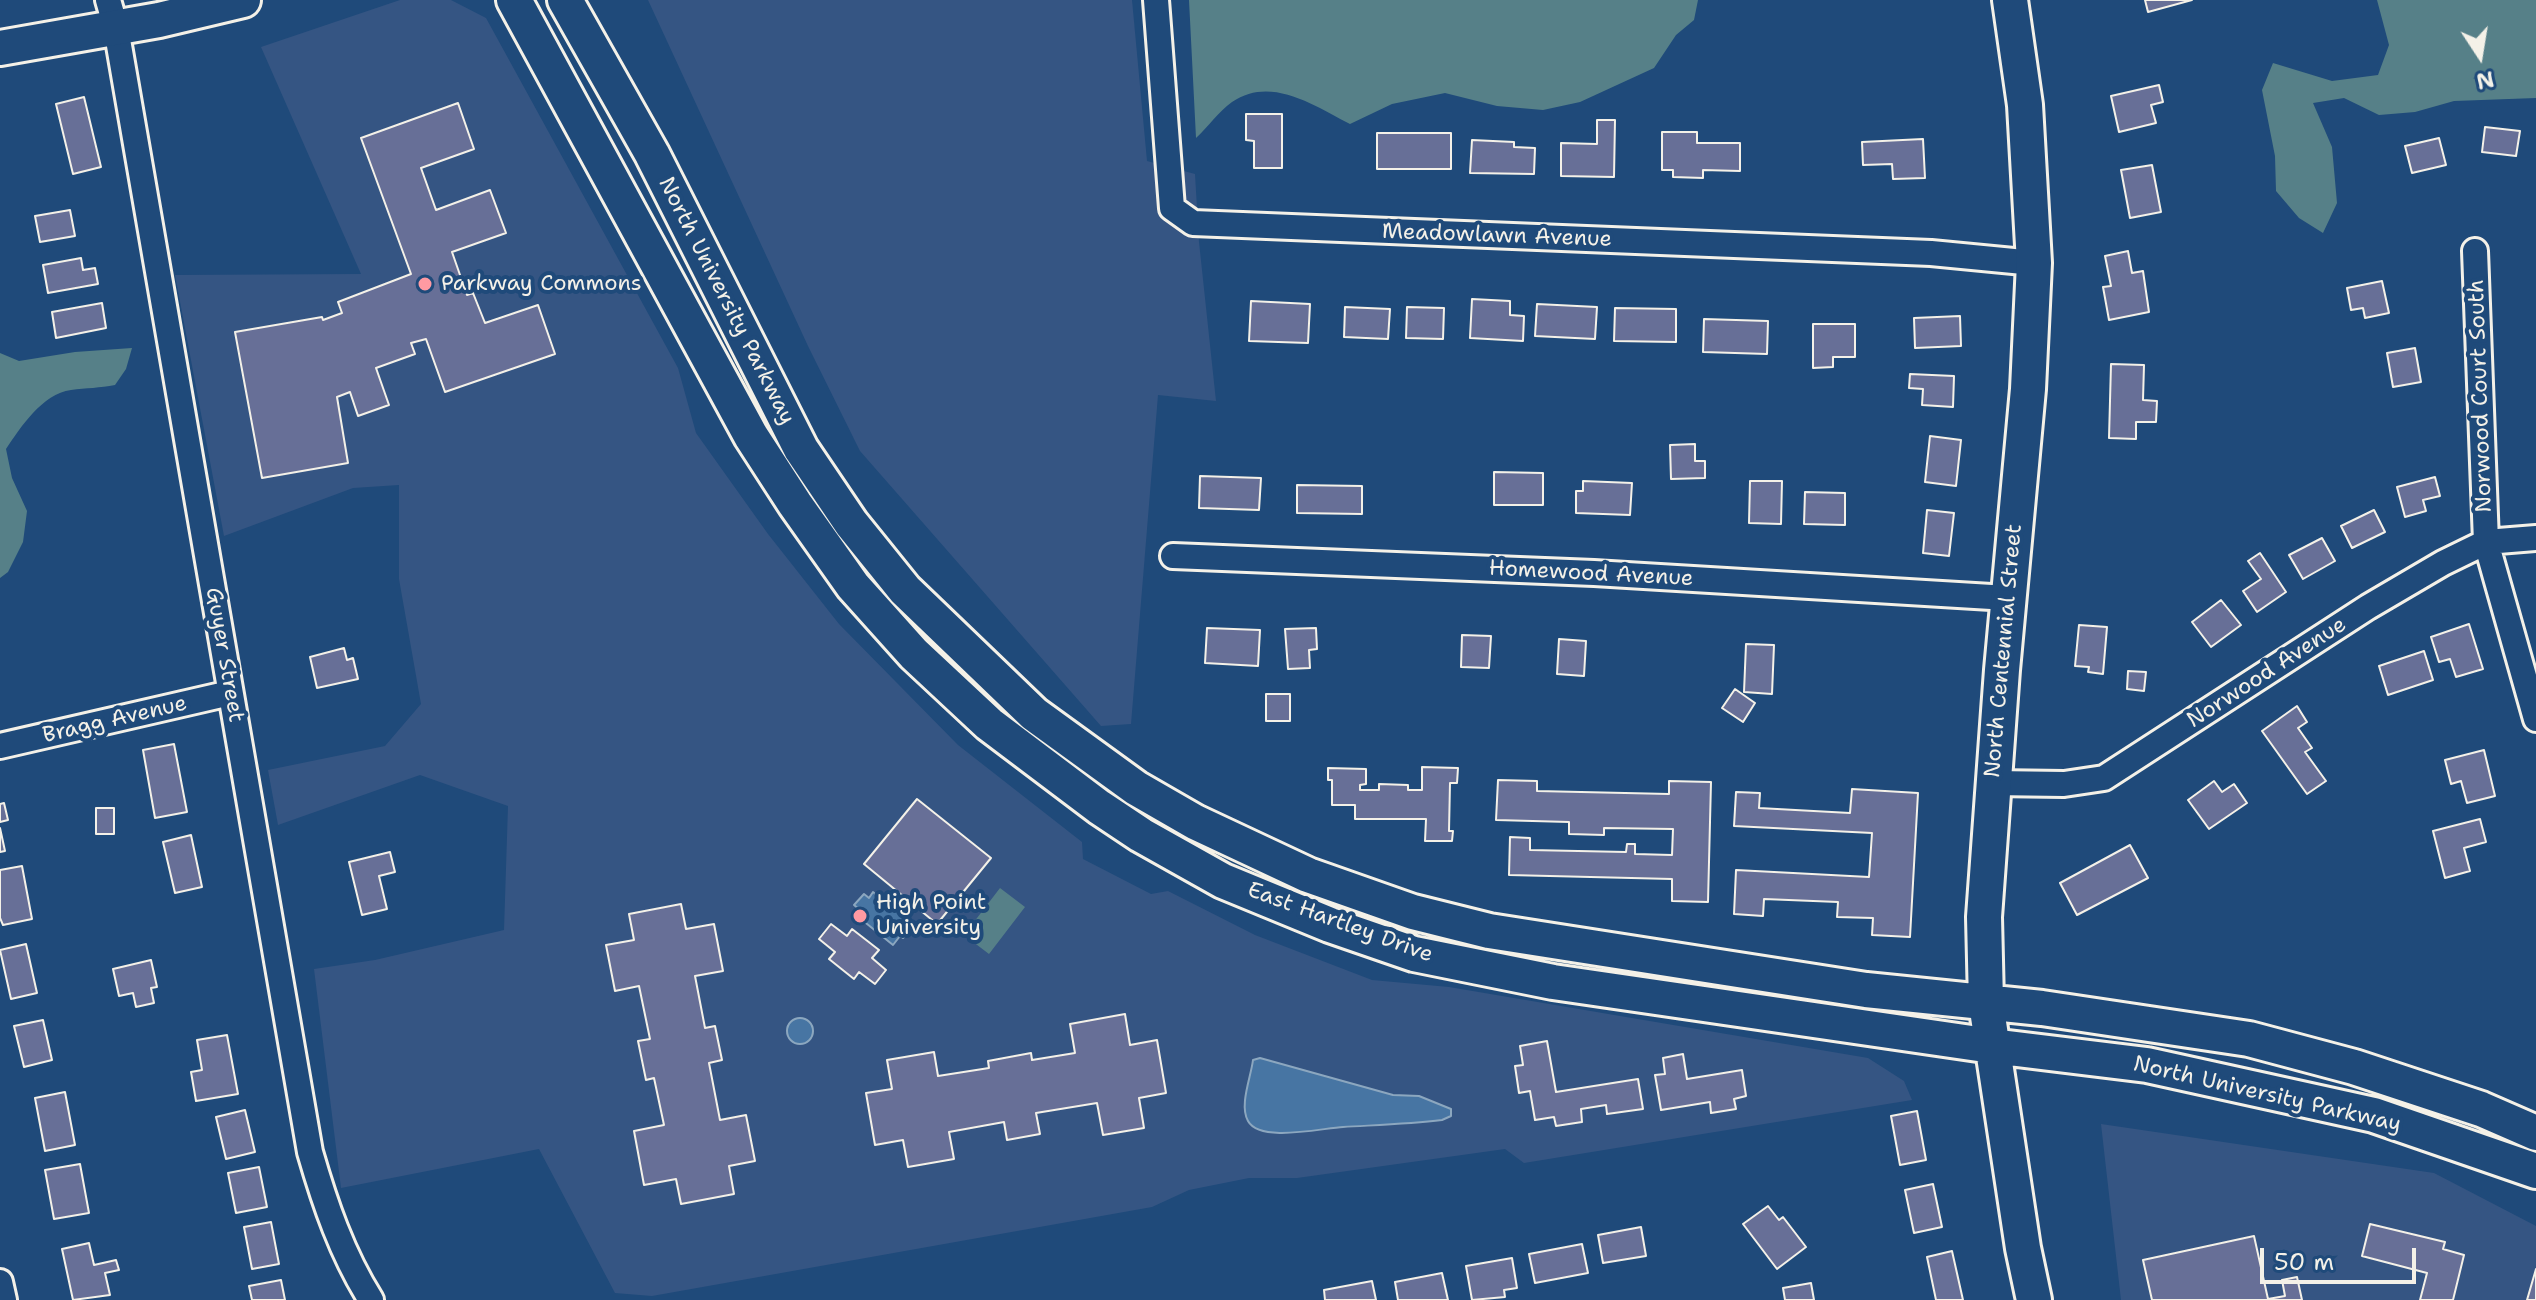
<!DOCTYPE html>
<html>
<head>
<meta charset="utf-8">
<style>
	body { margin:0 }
	#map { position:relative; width:2536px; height:1300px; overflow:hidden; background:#1f4a7a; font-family:"Shantell Sans",sans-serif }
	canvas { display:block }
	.north { position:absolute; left:2440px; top:16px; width:80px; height:80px; -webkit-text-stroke:6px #1f4a7a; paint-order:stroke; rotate:168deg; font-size:22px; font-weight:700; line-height:32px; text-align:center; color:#f4f1e8 }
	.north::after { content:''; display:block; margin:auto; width:28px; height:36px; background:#f4f1e8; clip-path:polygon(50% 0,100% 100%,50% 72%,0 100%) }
	.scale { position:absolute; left:2260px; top:1248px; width:156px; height:36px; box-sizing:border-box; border:4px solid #f4f1e8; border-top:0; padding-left:10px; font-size:24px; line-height:28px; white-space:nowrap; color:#f4f1e8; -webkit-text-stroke:6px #1f4a7a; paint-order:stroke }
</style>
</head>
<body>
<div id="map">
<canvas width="2536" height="1300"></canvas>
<div class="north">N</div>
<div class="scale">50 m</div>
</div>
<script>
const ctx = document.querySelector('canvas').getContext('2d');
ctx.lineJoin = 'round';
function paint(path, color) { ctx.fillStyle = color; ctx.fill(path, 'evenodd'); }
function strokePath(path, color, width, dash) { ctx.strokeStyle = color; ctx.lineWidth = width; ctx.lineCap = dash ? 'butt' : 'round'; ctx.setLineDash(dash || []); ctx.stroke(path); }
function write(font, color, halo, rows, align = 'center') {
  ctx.font = font + ' "Shantell Sans",sans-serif'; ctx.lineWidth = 8; ctx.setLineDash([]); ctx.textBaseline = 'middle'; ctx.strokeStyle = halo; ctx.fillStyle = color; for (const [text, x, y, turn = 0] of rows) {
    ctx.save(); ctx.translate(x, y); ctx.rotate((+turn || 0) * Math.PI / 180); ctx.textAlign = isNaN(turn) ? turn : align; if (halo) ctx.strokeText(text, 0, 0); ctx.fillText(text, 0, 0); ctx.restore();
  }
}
paint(new Path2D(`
	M400 0H451L486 18 678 368 696 433 768 534 839 624 958 745 1082 842 1083 859 1151 894 1168 891 1255 935 1372 980 1449 987 1868 1058 1904 1081 1912 1100 1524 1163 1505 1149 1297 1178H1249L1189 1190 1152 1207 652 1296 615 1293 539 1149 341 1188 314 969 375 960 504 930 508 806 420 775 278 825 268 770 385 746 421 704 399 579V485L353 488 224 536 175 275 361 274 261 47Z
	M648 0H1132L1147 161 1195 174 1199 242 1216 401 1158 395 1131 724 1101 726 860 451 808 346Z
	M2101 1124 2434 1173 2536 1226V1300H2121Z`), '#355583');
paint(new Path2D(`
	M1189 0H1698L1694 20 1676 35 1654 68 1580 102 1543 110 1497 106 1445 93 1392 104 1350 124C1315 106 1271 75 1232 102 1219 111 1208 127 1196 138Z
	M2377 0H2536V98L2454 101 2415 112 2379 115 2344 98 2313 103 2332 147 2337 203 2323 233 2299 218 2276 191 2275 156 2262 90 2273 63 2332 81 2378 75 2389 45Z
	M132 348 126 369 115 385C100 388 86 388 71 390 42 394 21 427 6 449L12 478 27 511 23 542 8 572 0 578V353L19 361 75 352Z
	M1000 888 1025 907 989 954 964 935Z`), '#568088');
const water = new Path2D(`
	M873 892 909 921 906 925 911 929 903 938 900 936 893 945 856 915 860 910 854 905 864 894 869 898Z
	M787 1031a13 13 0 1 1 26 0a13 13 0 1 1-26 0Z
	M1260 1058 1393 1095 1419 1096 1451 1109V1116L1442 1120C1409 1124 1376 1125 1343 1127 1322 1128 1260 1143 1248 1121 1239 1105 1251 1077 1253 1060Z`);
paint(water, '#4775a3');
strokePath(water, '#8ca7bf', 2);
const building = new Path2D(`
	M2145 0H2192L2148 12Z
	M2159 85 2163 102 2151 105 2156 123 2119 132 2111 96Z
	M84 97 101 167 73 174 56 104Z
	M458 103 474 149 421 168 436 210 490 190 506 233 452 252 467 295 473 293 485 323 538 305 555 354 445 392 426 339 411 343 415 354 376 368 389 405 358 416 350 392 337 397 348 463 262 478 235 332 322 317 323 320 342 313 338 302 411 274 361 138Z
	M1246 114H1282V168H1254V141L1246 140Z
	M1597 120H1615L1614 177 1561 176V143L1597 144Z
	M2485 127 2520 131 2516 156 2482 152Z
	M1662 132H1697V143H1740V171L1703 170V178L1673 177V170H1662Z
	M1377 133H1451V169H1377Z
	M2439 138 2446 165 2412 173 2405 146Z
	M1923 139 1925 178 1893 179 1892 164 1863 165 1862 142Z
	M1472 140 1514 142V147L1535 148 1534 174 1470 173Z
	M2152 165 2161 212 2130 218 2121 170Z
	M70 210 75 236 40 242 35 216Z
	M2128 251 2132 273 2143 271 2149 312 2109 320 2103 287 2111 286 2105 256Z
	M81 258 83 270 95 268 98 284 48 293 43 265Z
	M2382 281 2389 313 2365 318 2363 308 2351 310 2347 288Z
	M1472 299 1510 301V315L1524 316 1523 341 1470 338Z
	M1251 301 1310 304 1308 343 1249 341Z
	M102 303 106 328 56 338 52 312Z
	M1537 304 1597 307 1595 339 1535 336Z
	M1345 307 1390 309 1388 339 1344 337Z
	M1407 307 1444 308 1443 339 1406 338Z
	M1615 308 1676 309V342L1614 341Z
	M1960 316 1961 346 1915 348 1914 318Z
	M1704 319 1768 321 1767 354 1703 352Z
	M1813 324H1855V357H1833V367L1813 368Z
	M2415 348 2421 382 2393 387 2387 353Z
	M2111 364 2144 365 2143 400 2157 401 2156 422H2136V439L2109 438Z
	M1910 374 1954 376 1953 407 1922 405 1923 389 1909 388Z
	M1930 436 1961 440 1956 486 1925 482Z
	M1695 444V461H1705V478L1671 479 1670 445Z
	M1494 472 1543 473V505H1494Z
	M1200 476 1261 478 1259 510 1199 508Z
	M2435 477 2440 496 2423 500 2426 511 2405 517 2397 487Z
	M1583 481 1632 483 1630 515 1576 513V491H1583Z
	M1750 481H1782L1781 524 1749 523Z
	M1297 485 1362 486V514L1297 513Z
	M1805 492 1845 493V525L1804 524Z
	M1927 510 1954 513 1949 556 1923 553Z
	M2374 510 2385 532 2352 548 2341 526Z
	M2322 538 2335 561 2303 579 2289 555Z
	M2260 553 2286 592 2257 612 2243 591 2261 579 2248 561Z
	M2221 600 2241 625 2211 647 2192 622Z
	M2469 624 2483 669 2456 677 2450 659 2439 662 2431 637Z
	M2079 625 2107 627 2103 674 2088 672 2089 667 2075 666Z
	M1207 628 1260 630 1258 666 1205 663Z
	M1316 628 1317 649 1309 650 1310 668 1288 669 1285 629Z
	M1462 635 1491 636 1489 668 1461 667Z
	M1559 639 1586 641 1584 676 1557 674Z
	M1746 644 1774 645 1772 694 1744 692Z
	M344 648 347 660 353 658 358 679 317 688 310 657Z
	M2424 651 2433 680 2388 695 2379 666Z
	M2128 671 2146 672 2144 691 2127 689Z
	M1735 689 1755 703 1743 722 1722 708Z
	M1266 694H1290V721H1266Z
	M2297 706 2307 722 2298 728 2312 748 2305 752 2326 781 2307 794 2262 731Z
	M174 744 187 812 155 818 143 750Z
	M2484 750 2495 796 2467 803 2461 781 2451 784 2445 760Z
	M1422 767 1458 768 1457 783H1450L1449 831H1453L1452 841H1425L1426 819H1355V805H1332V780H1328V768L1366 769V784L1360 785V790H1379V784L1408 785V790H1422Z
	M1498 780 1537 781V791L1669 794V781L1711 782 1708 902 1672 901V879L1509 875 1510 837 1530 838V850L1626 852 1627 844H1635V854L1672 855 1673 829 1604 828V835L1569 834V822L1496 820Z
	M2214 781 2222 792 2234 784 2247 803 2209 829 2188 800Z
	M1852 789 1918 793 1910 937 1872 935 1873 918 1837 917 1838 902 1764 899 1763 916 1734 914 1736 870 1869 877 1872 833 1734 826 1736 792 1760 793 1759 808 1850 813Z
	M917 799 991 858 937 924 864 864Z
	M4 803 8 820 0 822V804Z
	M96 808H114V834H96Z
	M2480 819 2486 842 2464 848 2470 871 2445 878 2433 831Z
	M0 828 5 851 0 852Z
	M191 835 202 887 175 893 163 842Z
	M2130 845 2148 878 2077 915 2060 883Z
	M390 852 395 872 379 876 387 909 362 915 349 862Z
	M22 866 32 919 3 925 0 918V870Z
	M681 904 686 929 714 924 723 971 695 976 705 1028 715 1026 722 1060 709 1063 720 1120 746 1115 755 1161 729 1166 734 1194 681 1204 676 1179 644 1185 634 1131 664 1125 654 1078 646 1080 638 1041 650 1039 639 986 615 991 606 945 634 940 629 914Z
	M831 924 847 936 852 929 879 950 872 958 886 970 875 984 859 972 854 979 829 959 835 952 819 939Z
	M26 944 37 993 11 999 0 950Z
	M151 960 157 987 151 988 154 1003 136 1007 133 993 119 996 113 969Z
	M1125 1014 1130 1045 1157 1040 1166 1093 1139 1098 1144 1128 1103 1135 1097 1103 1036 1113 1040 1134 1007 1140 1004 1122 949 1132 954 1159 908 1167 903 1140 875 1145 866 1093 892 1089 887 1060 934 1052 938 1076 989 1068 988 1061 1031 1053 1032 1060 1075 1053 1070 1024Z
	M43 1020 52 1060 24 1067 14 1026Z
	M227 1035 238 1094 196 1101 191 1072 202 1070 197 1040Z
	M1547 1041 1556 1092 1638 1079 1643 1109 1607 1114 1606 1105 1581 1109 1582 1122 1556 1126 1554 1117 1535 1120 1530 1091 1519 1093 1515 1066 1523 1065 1520 1046Z
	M1683 1054 1687 1079 1742 1070 1746 1096 1734 1099 1736 1109 1711 1113 1710 1102 1661 1110 1655 1075 1665 1074 1663 1058Z
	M65 1092 75 1145 45 1151 35 1098Z
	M245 1110 255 1152 226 1159 216 1117Z
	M1917 1111 1926 1160 1900 1165 1891 1116Z
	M80 1164 89 1213 54 1219 45 1170Z
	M259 1167 267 1207 236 1213 228 1173Z
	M1933 1184 1942 1227 1914 1233 1905 1190Z
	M1768 1206 1779 1220 1783 1217 1806 1247 1777 1269 1743 1224Z
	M271 1222 279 1264 252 1269 244 1227Z
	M2370 1224 2445 1242 2443 1249 2464 1255 2453 1300H2420L2427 1273 2362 1256Z
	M1641 1227 1646 1256 1603 1263 1598 1235Z
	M2254 1236 2268 1299 2285 1296 2282 1280 2297 1277 2302 1300H2152L2143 1260Z
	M89 1243 94 1265 116 1260 119 1270 105 1273 110 1295 73 1300 62 1249Z
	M1582 1244 1588 1273 1535 1283 1529 1254Z
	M1952 1251 1963 1300H1936L1927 1257Z
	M1512 1258 1517 1288 1504 1290 1505 1297 1472 1300 1466 1266Z
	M2536 1269V1300H2527Z
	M1442 1273 1448 1300H1398L1395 1282Z
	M281 1280 285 1300H252L249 1286Z
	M1372 1281 1376 1300H1325L1324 1290Z
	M1811 1283 1814 1300H1785L1783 1288Z`);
paint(building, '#676f97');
strokePath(building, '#f4f1e8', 2);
const street = new Path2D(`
	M108 0 116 28 310 1152C325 1204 342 1254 371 1300
	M1156 0 1172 208 1193 223 1931 253 2034 263
	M2475 251 2486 542 2536 719
	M1173 556 1594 573 2008 598
	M0 746 230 693
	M1993 783 2064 784 2104 778 2368 607 2443 563 2486 542 2536 538
	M0 1282 4 1300`);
const secondary = new Path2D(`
	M514 0 751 436 795 504 853 586 914 654 989 724 1099 807 1141 835 1223 881 1330 925 1414 954 1553 982 1992 1046 2147 1065 2374 1115 2536 1171
	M565 0 652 154 801 449 851 523 905 590 1034 714 1136 788 1195 822 1308 875 1413 912 1489 931 1866 990 2042 1008 2249 1039 2354 1067 2481 1109 2536 1133
	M2010 0 2025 105 2034 263 2028 389 2002 670 1984 917 1986 1003 2023 1248 2034 1300
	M0 48 159 20 243 0`);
strokePath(street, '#f4f1e8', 30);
strokePath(secondary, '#f4f1e8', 40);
strokePath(street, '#1f4a7a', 24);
strokePath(secondary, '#1f4a7a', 34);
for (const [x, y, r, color] of [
	[425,284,8,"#ff9aa2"],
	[860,916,8,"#ff9aa2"]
]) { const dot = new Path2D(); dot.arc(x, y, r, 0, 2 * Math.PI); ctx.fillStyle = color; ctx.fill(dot); strokePath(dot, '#1f4a7a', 3); }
write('22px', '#f4f1e8', '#1f4a7a', [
	["Meadowlawn Avenue",1497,236,2],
	["North University Parkway",726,301,63],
	["Norwood Court South",2481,396,-92],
	["Homewood Avenue",1591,574,3],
	["North Centennial Street",2004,651,-85],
	["Guyer Street",224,655,80],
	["Norwood Avenue",2267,673,-33],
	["Bragg Avenue",115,720,-13],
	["East Hartley Drive",1340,923,20],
	["North University Parkway",2267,1095,13]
]);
write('22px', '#f4f1e8', '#1f4a7a', [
	["Parkway Commons",441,284],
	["High Point",876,903],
	["University",876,928]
], 'left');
</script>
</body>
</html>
